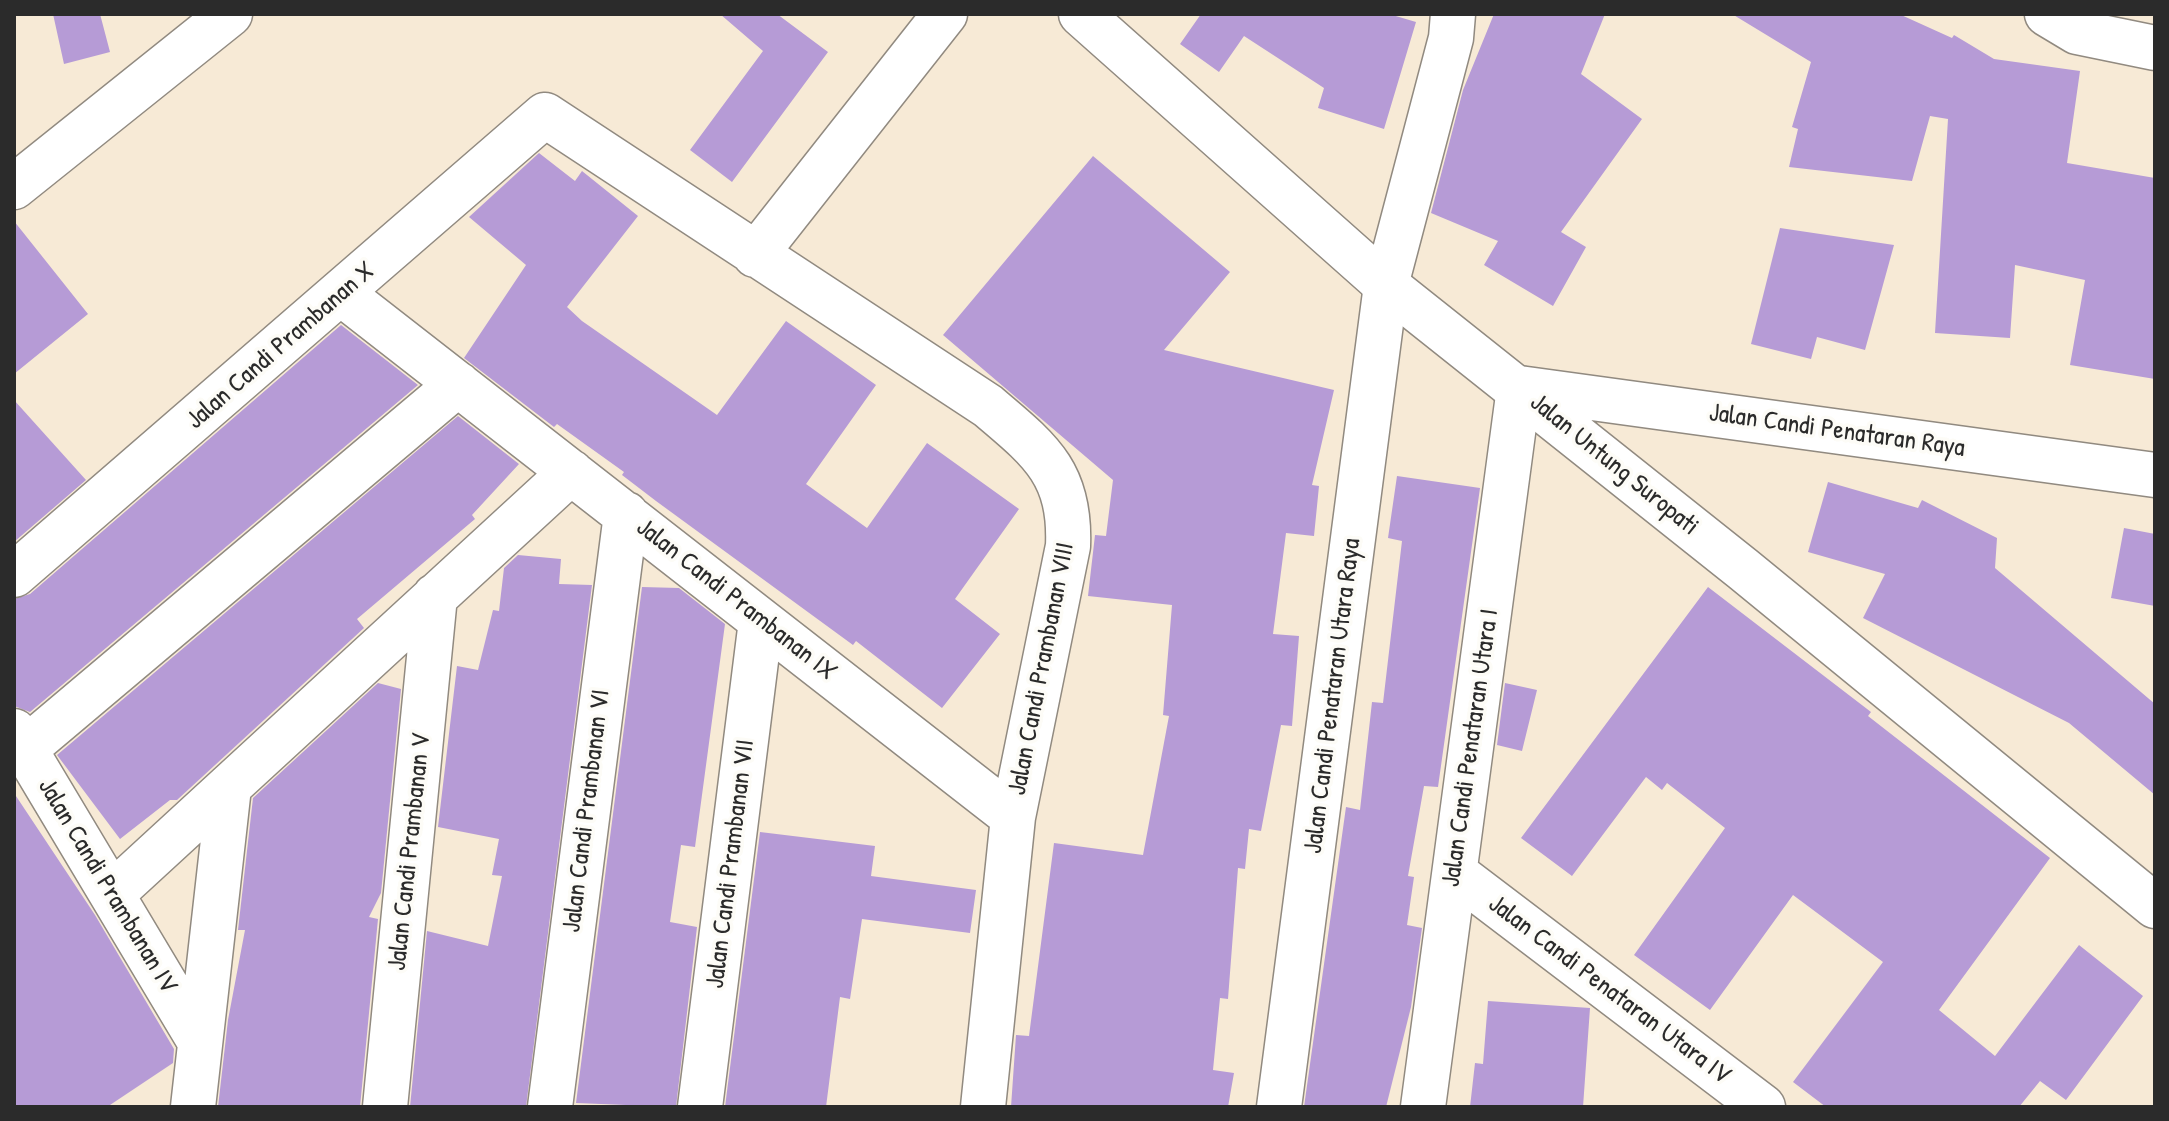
<!DOCTYPE html>
<html>
<head>
<meta charset="utf-8">
<style>
	body { margin:0 }
	#map { position:relative; width:2169px; height:1121px; overflow:hidden; background:#f7ead6; font-family:"Patrick Hand",sans-serif }
	canvas { display:block }
	.frame { position:absolute; inset:0; border:16px solid #2b2b2b; pointer-events:none }
</style>
</head>
<body>
<div id="map">
<canvas width="2169" height="1121"></canvas>
<div class="frame"></div>
</div>
<script>
const ctx = document.querySelector('canvas').getContext('2d');
ctx.lineJoin = 'round';
function paint(path, color) { ctx.fillStyle = color; ctx.fill(path, 'evenodd'); }
function strokePath(path, color, width, dash) { ctx.strokeStyle = color; ctx.lineWidth = width; ctx.lineCap = dash ? 'butt' : 'round'; ctx.setLineDash(dash || []); ctx.stroke(path); }
function write(font, color, halo, rows, align = 'center') {
  ctx.font = font + ' "Patrick Hand",sans-serif'; ctx.lineWidth = 7; ctx.setLineDash([]); ctx.textBaseline = 'middle'; ctx.strokeStyle = halo; ctx.fillStyle = color; for (const [text, x, y, turn = 0] of rows) {
    ctx.save(); ctx.translate(x, y); ctx.rotate((+turn || 0) * Math.PI / 180); ctx.textAlign = isNaN(turn) ? turn : align; if (halo) ctx.strokeText(text, 0, 0); ctx.fillText(text, 0, 0); ctx.restore();
  }
}
paint(new Path2D(`
	M53 14H100L110 52 64 64Z
	M720 14H777L828 52 732 182 690 150 763 51Z
	M1201 14H1389L1416 22 1384 129 1318 108 1324 88 1244 36 1219 72 1180 44Z
	M1494 14H1605L1581 74 1642 119 1561 232 1586 247 1553 306 1484 265 1498 241 1431 213 1463 90Z
	M1732 14H1899L1952 38 1954 35 1994 59 2080 71 2067 163 2155 178V379L2070 365 2085 280 2015 265 2010 338 1935 333 1948 119 1930 116 1912 181 1789 167 1798 129 1792 127 1811 62Z
	M539 153 575 181 582 171 638 216 567 307 582 321 717 415 786 321 876 385 806 484 867 528 927 443 1019 509 955 599 1000 634 942 708 856 641 853 645 656 501 622 475 624 472 557 424 554 427 464 358 526 265 469 217Z
	M1093 156 1230 272 1164 350 1334 390 1312 485 1319 486 1314 536 1286 533 1273 634 1299 636 1292 726 1281 725 1261 831 1249 829 1245 869 1238 868 1228 999 1220 998 1213 1070 1234 1073 1228 1107H1011L1016 1035 1029 1036 1054 843 1143 855 1169 716 1163 715 1172 605 1088 596 1095 535 1106 536 1113 480 943 335Z
	M14 221 88 314 14 374Z
	M1780 228 1894 245 1865 350 1817 337 1811 359 1751 344Z
	M341 325 418 385 30 712 14 706V599L30 594Z
	M14 400 86 480 14 542Z
	M458 416 519 464 472 515 475 519 357 619 364 628 177 800H170L120 839 57 755Z
	M1397 476 1480 488 1438 787 1424 786 1408 876 1414 877 1407 925 1422 928 1411 1007 1386 1107H1304L1346 807 1360 810 1372 702 1383 703 1402 541 1388 538Z
	M1828 482 1918 508 1922 500 1997 538 1995 568 2155 704V795L2069 723 1863 618 1885 574 1808 552Z
	M2124 528 2155 534V606L2111 598Z
	M518 555 561 559 559 584 592 585 526 1107H410L427 931 488 946 502 876 492 875 499 839 438 827 457 666 478 670 493 610 499 611 504 568Z
	M642 587 679 588 725 624 695 847 681 845 670 922 697 927 676 1107 576 1103Z
	M1708 587 1871 712 1868 716 2050 858 1939 1010 1995 1056 2079 945 2143 996 2066 1100 2040 1081 2019 1107H1826L1793 1082 1883 962 1793 895 1710 1010 1634 955 1725 828 1667 783 1662 790 1646 777 1572 876 1521 838Z
	M378 683 401 689 381 893 369 917 378 919 360 1107H218L228 1020 245 930H238L253 798Z
	M1505 683 1537 690 1522 751 1497 745Z
	M14 793 95 915 174 1049 173 1063 107 1107H14Z
	M760 832 875 846 871 876 976 890 970 933 862 919 850 999 840 997 826 1107H725Z
	M1488 1001 1590 1008 1583 1107H1470L1475 1063 1483 1064Z`), '#b69bd6');
const minor = new Path2D(`
	M2047 14 2077 32 2155 48
	M14 187 230 14
	M755 255 945 14
	M342 294 1013 817
	M14 575 545 115 988 406C1040 450 1071 473 1068 546L1013 817 983 1107
	M14 731 200 1042
	M25 749 458 384
	M1455 873 1763 1107
	M113 893 571 472
	M193 1107 229 787
	M385 1107 435 596
	M550 1107 626 514
	M700 1107 761 621
	M1279 1107 1386 285 1451 38 1453 14
	M1423 1107 1519 388`);
const secondary = new Path2D(`
	M1081 14 1386 285 1743 569 2155 906
	M1519 388 2155 475`);
strokePath(minor, '#918a80', 47);
strokePath(secondary, '#918a80', 47);
strokePath(minor, '#fff', 44);
strokePath(secondary, '#fff', 44);
write('26px', '#2b2b2b', '#fdfcf7', [
	["Jalan Candi Prambanan X",281,346,-41],
	["Jalan Candi Penataran Raya",1837,431,8],
	["Jalan Untung Suropati",1614,465,39],
	["Jalan Candi Prambanan IX",736,600,38],
	["Jalan Candi Prambanan VIII",1042,669,-79],
	["Jalan Candi Penataran Utara Raya",1333,696,-83],
	["Jalan Candi Penataran Utara I",1471,748,-82],
	["Jalan Candi Prambanan VI",587,811,-83],
	["Jalan Candi Prambanan V",410,852,-84],
	["Jalan Candi Prambanan VII",731,864,-83],
	["Jalan Candi Prambanan IV",107,886,59],
	["Jalan Candi Penataran Utara IV",1609,990,37]
]);
</script>
</body>
</html>
